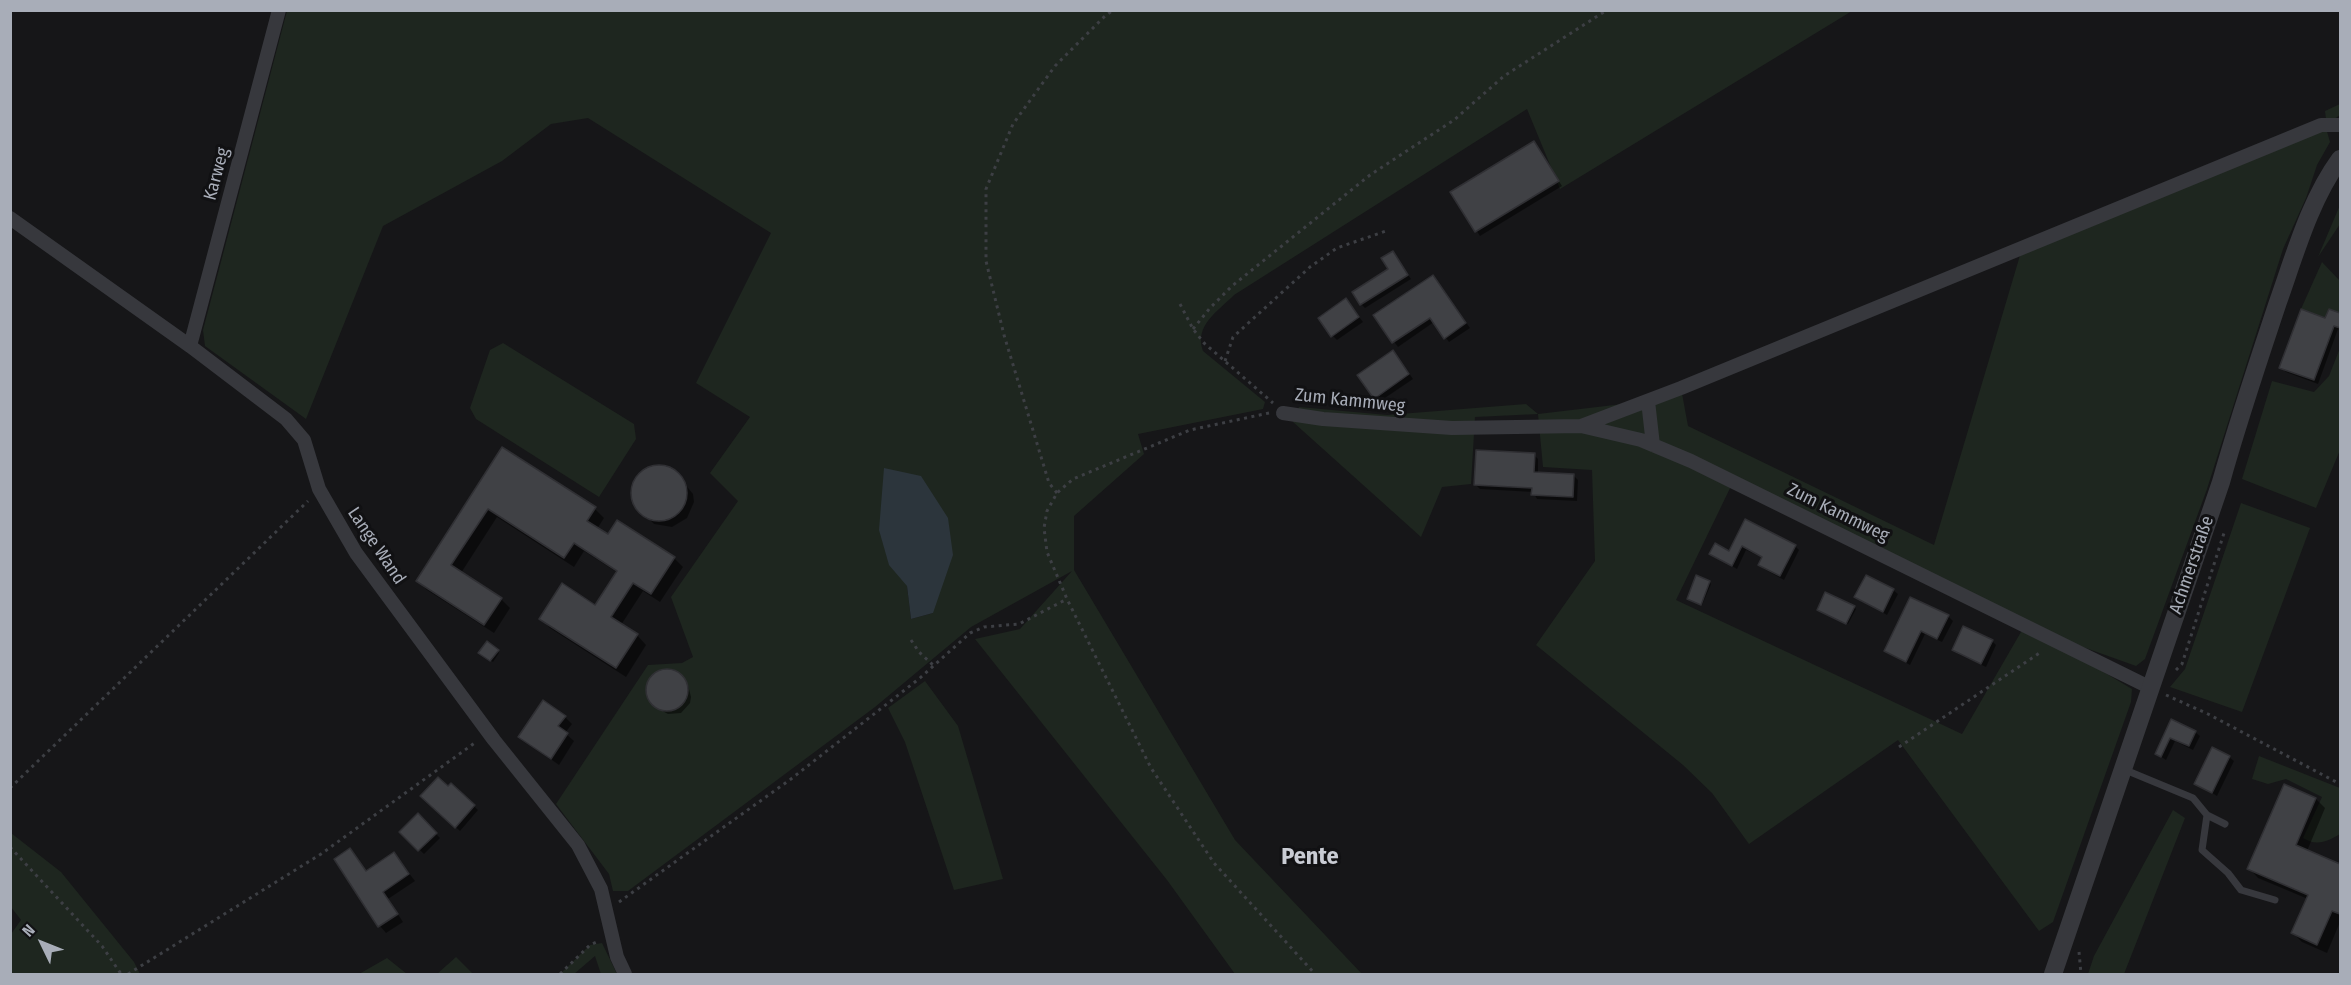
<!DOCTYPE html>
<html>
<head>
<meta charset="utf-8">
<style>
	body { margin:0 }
	#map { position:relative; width:2351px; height:985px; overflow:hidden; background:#161618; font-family:"Fira Sans Condensed",sans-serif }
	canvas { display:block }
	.frame { position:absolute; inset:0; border:12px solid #a8adb8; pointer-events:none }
	.north { position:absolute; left:12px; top:913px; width:60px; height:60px; -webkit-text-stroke:4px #111113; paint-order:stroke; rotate:313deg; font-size:16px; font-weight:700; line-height:24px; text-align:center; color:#a8adb8 }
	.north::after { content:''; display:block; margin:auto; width:21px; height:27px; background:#a8adb8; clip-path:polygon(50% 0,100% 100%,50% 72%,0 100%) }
</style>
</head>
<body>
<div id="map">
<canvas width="2351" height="985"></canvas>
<div class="frame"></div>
<div class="north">N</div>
</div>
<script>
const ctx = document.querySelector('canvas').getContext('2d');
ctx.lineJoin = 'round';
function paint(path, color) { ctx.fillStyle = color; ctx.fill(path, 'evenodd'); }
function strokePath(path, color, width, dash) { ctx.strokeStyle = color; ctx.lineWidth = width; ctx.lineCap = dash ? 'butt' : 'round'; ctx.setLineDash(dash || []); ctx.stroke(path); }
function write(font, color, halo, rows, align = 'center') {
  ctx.font = font + ' "Fira Sans Condensed",sans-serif'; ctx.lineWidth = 6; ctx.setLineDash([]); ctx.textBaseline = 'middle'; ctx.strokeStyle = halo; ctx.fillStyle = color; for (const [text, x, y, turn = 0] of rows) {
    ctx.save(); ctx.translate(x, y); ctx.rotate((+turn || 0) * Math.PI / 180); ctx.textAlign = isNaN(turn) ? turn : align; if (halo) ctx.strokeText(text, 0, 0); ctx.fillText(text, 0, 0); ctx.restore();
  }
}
paint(new Path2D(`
	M287 11H1852L1560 189 1527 109 1234 295C1217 312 1194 326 1203 351L1265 402 1263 409 1138 434 1144 454 1074 516V570L1235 840 1362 974H1235L1167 880 975 639 1020 629 1072 571 971 627 875 707 628 891H613L609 874 556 804 648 665 682 663 693 657 671 597 738 501 710 473 750 417 696 383 771 233 588 118 551 124 502 161 383 226 306 419 205 346 203 330ZM907 586 933 613 911 619Z
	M2340 104V115L2330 122 2326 119 2325 111Z
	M2326 128 2330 142 2317 165 2306 198 2283 249 2207 489 2145 659 2136 666 2030 628 2132 689 2131 702 2053 922 2039 931 1898 740 1749 844 1712 793 1683 765 1536 645 1595 561 1592 470 1543 467 1538 414 1475 417 1471 484 1442 487 1421 537 1293 422 1299 407 1387 415 1526 404 1538 414 1648 401 1681 388 1688 426 1934 545 2021 252ZM1733 482 2025 625 1962 734 1676 600Z
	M2340 205V224L2318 257Z
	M2322 262 2340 281V313L2329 309 2325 318 2301 309Z
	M503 343 634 424 636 439 599 497 476 419 470 408 490 350Z
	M2340 348V450L2316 508 2242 479 2272 381 2314 392 2329 376Z
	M2241 503 2310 528 2242 712 2170 687 2185 669Z
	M925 681 958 726 1003 879 954 890 905 742 888 708Z
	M2259 756 2340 788V834C2328 841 2317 847 2303 838L2322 797 2286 779 2268 784 2252 779Z
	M2173 810 2185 818 2124 974H2088L2094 956Z
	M11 833 61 872 134 962 140 974H11V934L21 920 11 907Z
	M602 943 617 974H601L595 956 574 974H560L590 945Z
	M456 957 473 974H437Z
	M387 958 407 974H359Z`), '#1e261f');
paint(new Path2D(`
	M884 468 921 476 948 518 953 555 933 613 911 619 907 586 889 565 879 530Z`), '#2c353c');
paint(new Path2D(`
	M1534 143 1562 186 1480 236 1452 193Z
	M1393 253 1411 279 1365 308 1361 304 1390 270Z
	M1433 276 1470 328 1449 342 1434 322 1398 347 1375 316Z
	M1346 300 1363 322 1337 340 1333 336Z
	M2330 311 2340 315V330L2338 329 2318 384 2286 372 2281 367 2326 320Z
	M1397 356 1413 379 1379 402 1375 398Z
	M503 449 595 509 604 518 597 529 608 536 674 558 683 567 660 602 643 591 621 625 637 635 646 645 626 677 550 628 541 619 596 607 618 573 584 551 574 567 497 517 461 573 501 599 510 608 494 633 427 590 417 580Z
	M1534 455 1538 459V474L1573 475 1578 480 1577 501 1537 499 1533 492 1480 489 1475 484Z
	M659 466 675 472 693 494 694 502 687 518 672 527 654 524 635 504 634 486 637 478 651 468Z
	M1746 521 1795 546 1799 550 1784 580 1764 569 1760 565 1763 558 1746 550 1737 569 1711 554 1730 553Z
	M1709 582 1711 584 1702 605 1690 600Z
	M1893 590 1898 594 1887 615 1856 597Z
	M1911 599 1948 616 1953 621 1942 642 1925 634 1910 665 1885 651Z
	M1854 607 1856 609 1848 624 1821 611Z
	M1992 641 1996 645 1986 667 1958 654 1954 650Z
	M498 651 499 653 493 662 482 654Z
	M667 671 679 675 688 685 691 697 690 703 681 713 668 714 657 708 652 703 648 690 649 684 656 674Z
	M565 717 572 724 565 733 574 741 559 765 520 737Z
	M2172 721 2195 732 2200 736 2193 750 2175 741 2166 760 2157 754Z
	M2229 757 2234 761 2217 796 2196 783Z
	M451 785 478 810 460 831 422 796 448 788Z
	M2316 799 2325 808 2307 851 2340 865V922L2327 953 2302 942 2293 933 2308 899 2258 878 2249 868Z
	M418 816 440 838 424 854 401 832Z
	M350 850 367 872 394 854 415 881 388 899 403 922 386 933 380 926 336 859Z`), '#0007');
const building = new Path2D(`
	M1534 141 1559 181 1475 232 1450 192Z
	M1393 251 1408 275 1360 305 1352 292 1388 269 1381 258Z
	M1433 275 1466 323 1444 339 1430 318 1392 343 1373 315Z
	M1346 298 1359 317 1331 337 1318 318Z
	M2301 309 2325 318 2329 309 2340 313V328L2334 326 2314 380 2279 368Z
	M1393 350 1409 374 1374 399 1357 375Z
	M502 447 596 507 587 521 608 534 617 520 675 557 651 594 633 583 611 617 638 634 616 668 539 619 562 583 595 605 617 571 574 543 564 558 488 509 451 565 502 598 484 625 416 581Z
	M1476 450 1535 453 1534 472 1574 474 1573 497 1531 495 1532 488 1474 485Z
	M631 493a28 28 0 1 1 56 0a28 28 0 1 1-56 0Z
	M1745 519 1796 545 1780 576 1758 565 1762 557 1742 546 1732 566 1709 554 1715 543 1729 551Z
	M1696 575 1710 581 1701 605 1687 599Z
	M1866 575 1894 589 1883 612 1854 597Z
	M1825 592 1855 606 1846 624 1817 610Z
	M1910 597 1949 615 1937 639 1921 631 1906 662 1884 651Z
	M1963 626 1993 640 1981 664 1952 650Z
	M487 641 499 650 490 661 478 653Z
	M646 690a21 21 0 1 1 42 0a21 21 0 1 1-42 0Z
	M543 700 566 716 558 726 568 733 551 759 518 737Z
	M2171 719 2196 731 2189 746 2170 738 2161 757 2155 754Z
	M2212 747 2230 756 2212 793 2194 784Z
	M438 777 448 786 451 783 475 805 455 828 420 796Z
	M2284 784 2316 798 2296 845 2340 864V914L2332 911 2317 945 2291 933 2308 895 2247 869Z
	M418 813 437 833 418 851 399 832Z
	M350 848 366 871 394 852 409 874 383 892 398 914 378 927 334 859Z`);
paint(building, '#404145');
strokePath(building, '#303034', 1.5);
strokePath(new Path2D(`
	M1180 304 1193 329 1204 343 1273 403
	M1193 329 1210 308 1232 286 1370 175 1454 120 1504 76 1607 10
	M1225 361 1233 337 1310 267 1337 248 1386 231
	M1269 413 1190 430 1073 479 1057 493 1047 511 1044 528 1047 552 1067 599 1151 768 1214 863 1315 974
	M1057 493 1049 483 1004 335 986 261V189L1013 124 1055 66 1104 17 1113 10
	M911 640 919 652 933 665
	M2176 670 2182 664 2225 530
	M2166 695 2208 714 2340 784
	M1899 747 2041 652
	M10 788 308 501
	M10 847 102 946 121 974
	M619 902 791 779 920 678 970 633 984 627 1019 624 1067 599
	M2079 952 2081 974
	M128 974 321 854 476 742
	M560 974 590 945 599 941`), '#3d3f44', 3, [3, 4.5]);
strokePath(new Path2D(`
	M2123 769 2193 798 2207 815 2225 824
	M2207 815 2202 850 2228 873 2241 890 2275 900`), '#37383d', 7);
strokePath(new Path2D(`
	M10 218 190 346 286 419 304 440 319 489 356 553 494 740 578 845 601 889 617 957 625 974
	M190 346 279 10
	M1648 401 1653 445
	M1283 413 1323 419 1452 428 1581 426 1641 440 1691 461 2151 688
	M1581 426 1681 388 2321 125H2340`), '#37383d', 14);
strokePath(new Path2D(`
	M2053 974 2221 482C2238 421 2258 362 2278 302 2295 254 2310 200 2340 159`), '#37383d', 18);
write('18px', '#a8adb8', '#111113', [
	["Karweg",217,174,-75],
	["Zum Kammweg",1350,401,6],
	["Zum Kammweg",1838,513,26],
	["Lange Wand",376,546,56],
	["Achmerstraße",2192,565,-71]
]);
write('bold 24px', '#c9ccd4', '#111113', [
	["Pente",1310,857]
]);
</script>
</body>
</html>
